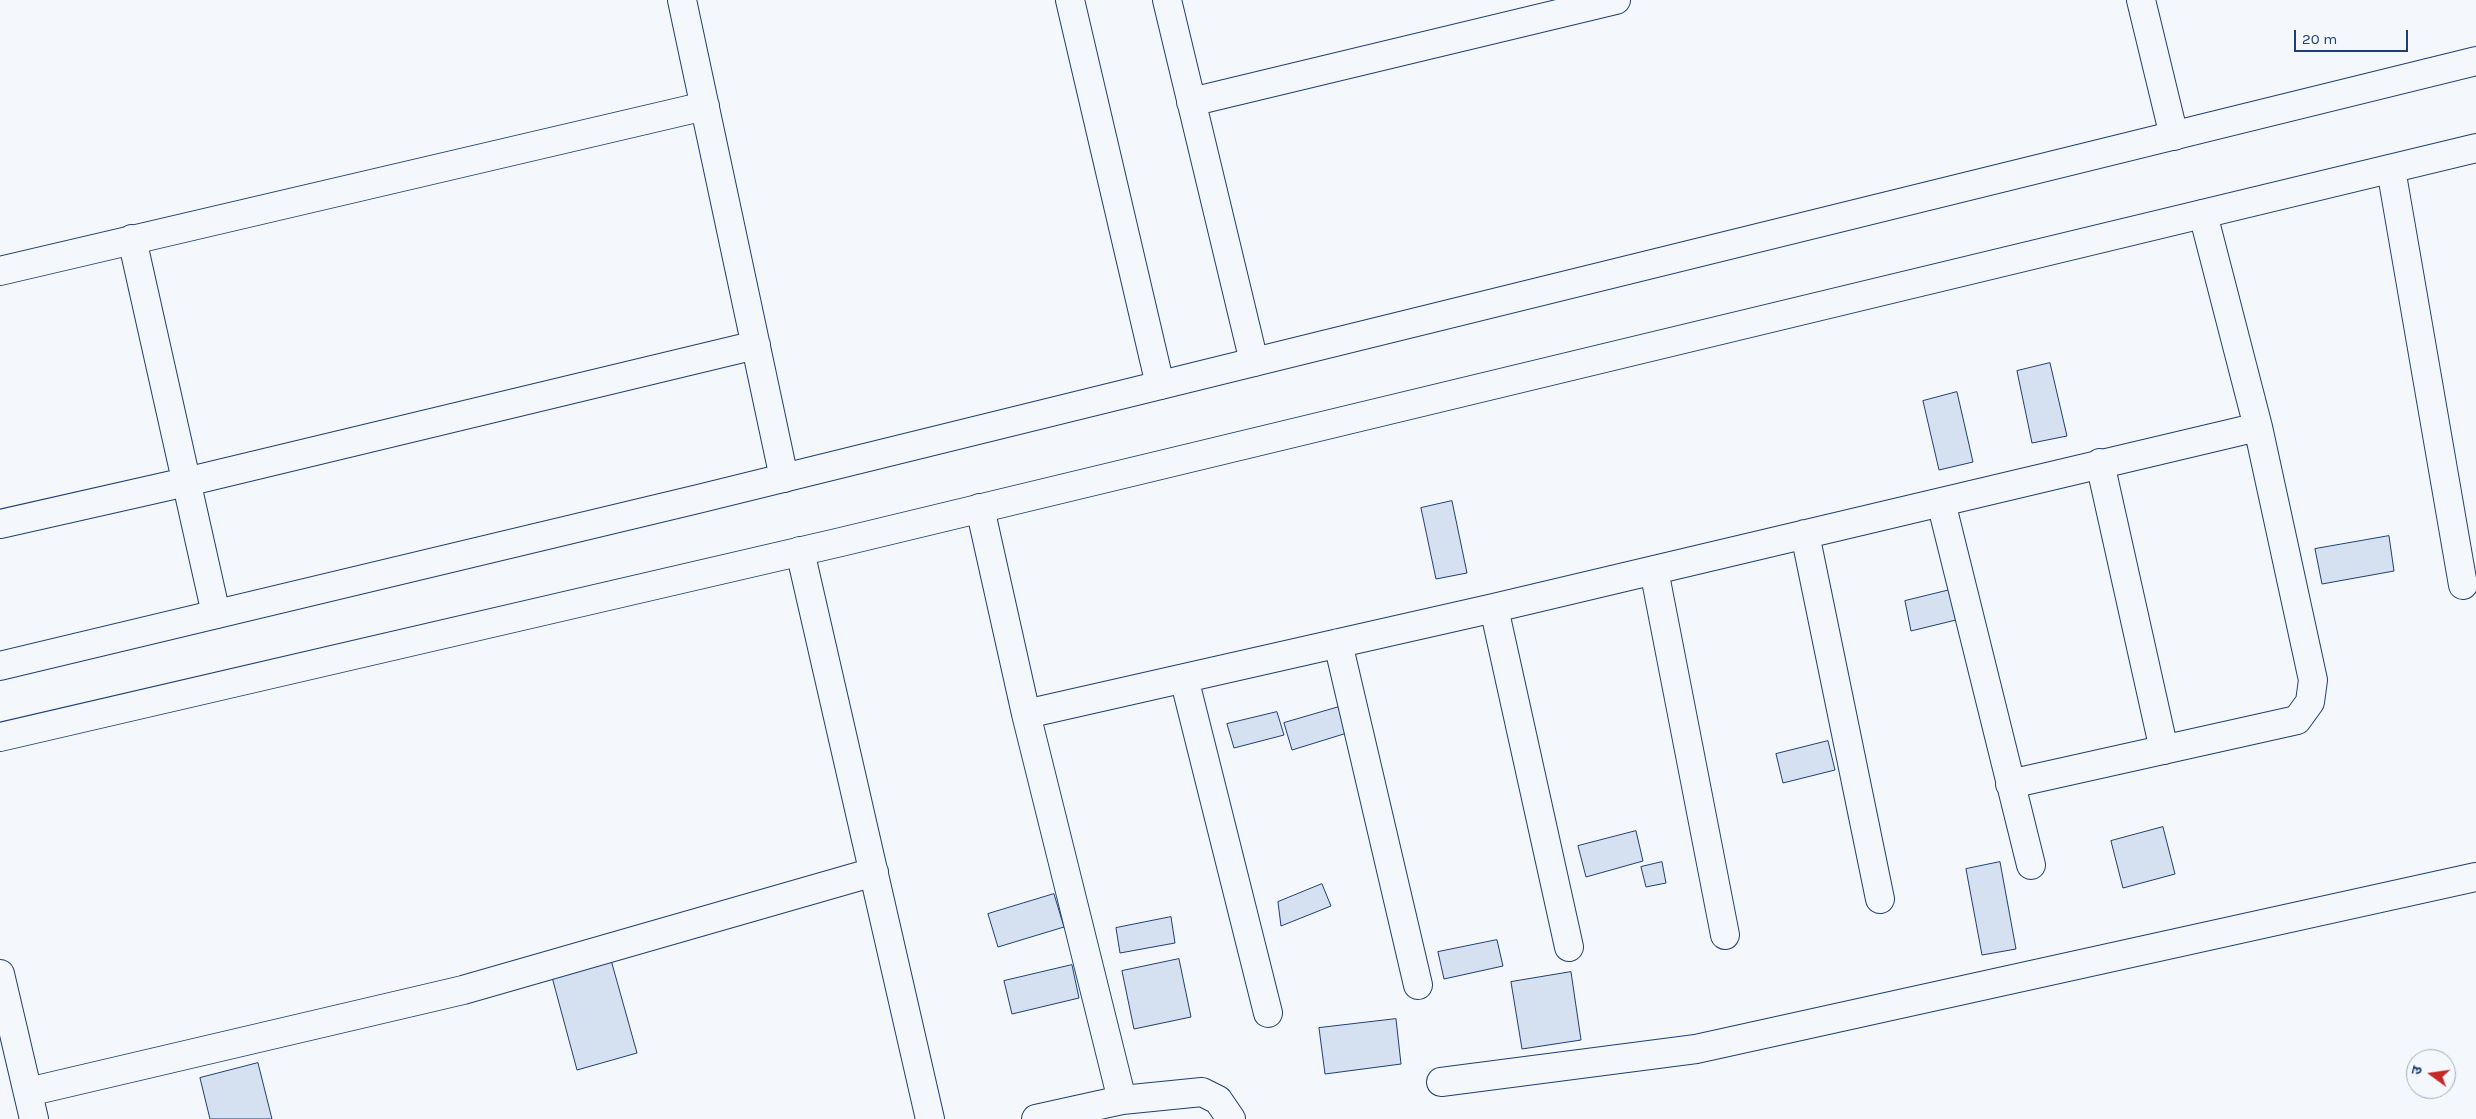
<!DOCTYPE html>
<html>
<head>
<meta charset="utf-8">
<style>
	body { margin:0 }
	#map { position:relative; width:2476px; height:1119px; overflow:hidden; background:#f4f7fb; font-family:Karla,"Noto Sans Devanagari",sans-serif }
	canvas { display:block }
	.north { position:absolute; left:2406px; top:1049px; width:50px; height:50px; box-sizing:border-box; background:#f4f7fb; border:1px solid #9eadc5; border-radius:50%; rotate:284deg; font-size:14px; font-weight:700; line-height:20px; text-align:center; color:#1d3f73 }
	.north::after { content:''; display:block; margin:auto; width:18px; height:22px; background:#c62828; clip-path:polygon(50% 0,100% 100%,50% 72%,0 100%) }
	.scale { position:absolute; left:2294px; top:30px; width:114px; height:22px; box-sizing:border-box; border:2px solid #1d3f73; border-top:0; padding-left:6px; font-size:15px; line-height:18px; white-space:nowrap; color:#1d3f73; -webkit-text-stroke:4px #f4f7fb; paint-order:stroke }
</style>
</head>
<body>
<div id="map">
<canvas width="2476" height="1119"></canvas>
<div class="north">उ</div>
<div class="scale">20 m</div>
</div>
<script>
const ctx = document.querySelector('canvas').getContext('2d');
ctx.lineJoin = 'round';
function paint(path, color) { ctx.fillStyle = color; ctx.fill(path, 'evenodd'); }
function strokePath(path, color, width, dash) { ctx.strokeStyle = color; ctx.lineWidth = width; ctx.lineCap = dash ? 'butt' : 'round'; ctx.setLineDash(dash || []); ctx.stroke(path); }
const building = new Path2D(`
	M2050 363 2067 436 2032 443 2017 371Z
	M1957 392 1973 462 1939 470 1923 401Z
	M1452 501 1467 573 1436 579 1421 508Z
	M2389 536 2394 571 2322 584 2315 549Z
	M1954 589 1960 619 1911 631 1905 601Z
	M1339 707 1347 733 1292 750 1284 723Z
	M1277 712 1284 735 1234 748 1227 724Z
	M1828 741 1835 770 1783 783 1776 754Z
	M2163 827 2175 874 2123 888 2111 841Z
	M1636 831 1643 861 1586 877 1578 846Z
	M1662 862 1666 883 1646 887 1641 867Z
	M2000 862 2016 949 1982 955 1966 869Z
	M1322 884 1331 906 1281 926 1278 902Z
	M1054 894 1064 927 998 947 988 914Z
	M1171 917 1175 943 1120 953 1116 928Z
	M1497 940 1503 966 1444 979 1438 952Z
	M1179 959 1191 1017 1134 1029 1122 971Z
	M611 960 637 1053 577 1070 552 977Z
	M1072 965 1079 998 1012 1014 1004 981Z
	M1571 972 1581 1040 1522 1049 1511 982Z
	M1396 1019 1401 1064 1325 1074 1319 1028Z
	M258 1063 272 1119H210L200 1078Z`);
paint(building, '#d5e0f0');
strokePath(building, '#1d3f73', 1);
const minor = new Path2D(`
	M682 0 784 478
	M1070 0 1160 385
	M1167 0 1254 362
	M2141 0 2174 136
	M1191 102 1616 0
	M2391 169 2463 585
	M132 239 216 614
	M0 271 705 106
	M2100 463 2164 750
	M1941 502 2031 865
	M980 508 1026 714 1122 1100
	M0 524 186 482 756 345
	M1805 534 1880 899
	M800 551 930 1119
	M1654 570 1725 935
	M1494 608 1569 947
	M1338 643 1418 985
	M1184 678 1268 1013
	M1026 714 1494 608 2258 427
	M2010 784 2297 720 2310 702 2313 680 2258 427 2203 214
	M0 974 34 1119
	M1441 1082 1696 1049 2476 877
	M28 1092 463 990 874 872
	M1036 1119 1122 1100 1202 1092 1218 1100 1231 1119`);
const tertiary = new Path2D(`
	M0 666 698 499 2476 61
	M0 737 841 542 2476 148`);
strokePath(minor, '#1d3f73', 30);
strokePath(tertiary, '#1d3f73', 30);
strokePath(minor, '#f4f7fb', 28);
strokePath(tertiary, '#f4f7fb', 28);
</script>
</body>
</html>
